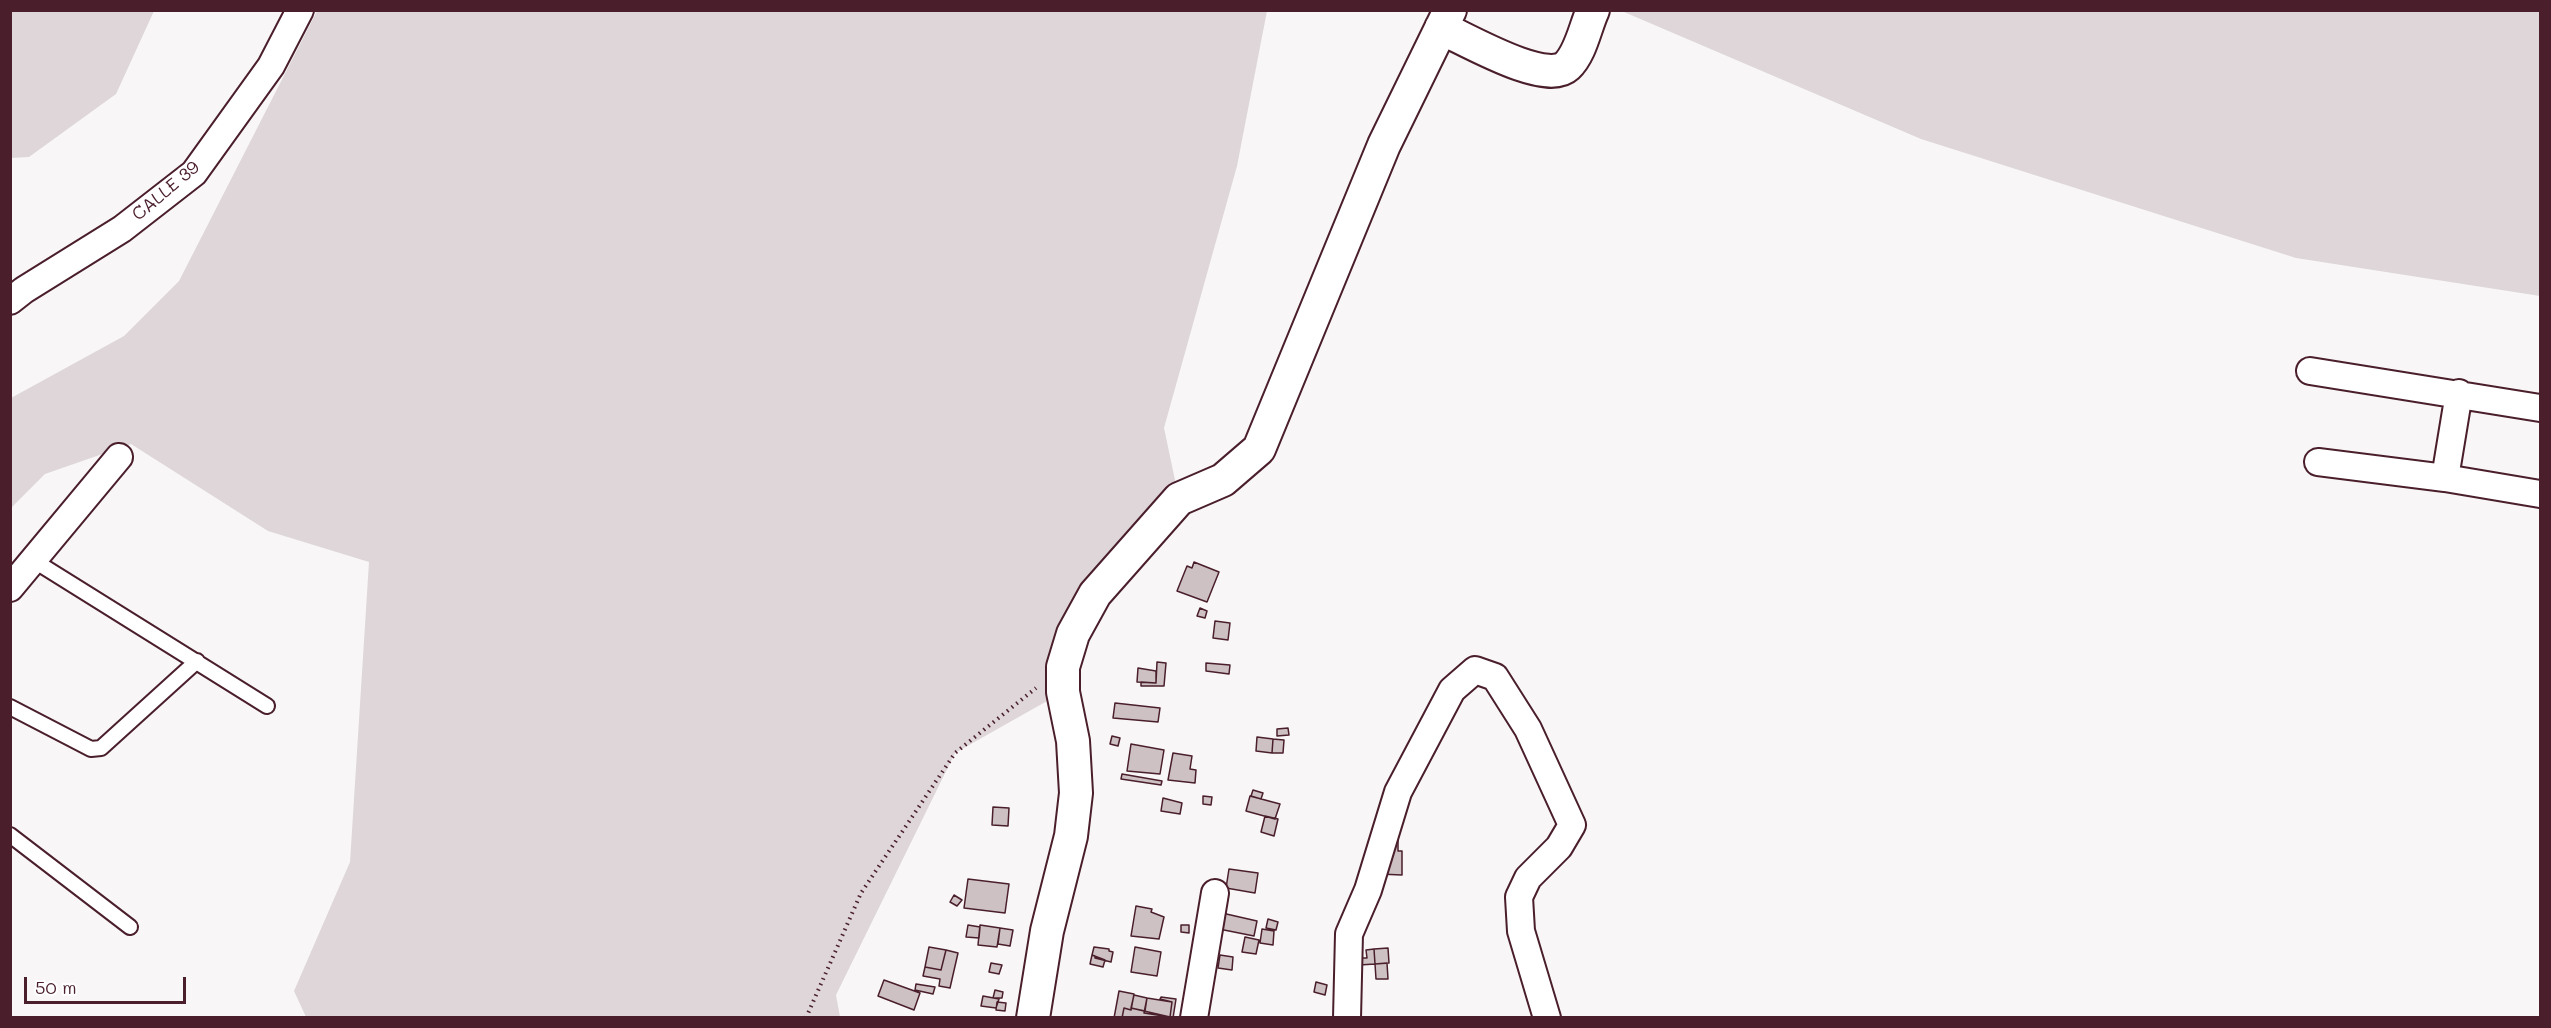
<!DOCTYPE html>
<html>
<head>
<meta charset="utf-8">
<style>
	body { margin:0 }
	#map { position:relative; width:2551px; height:1028px; overflow:hidden; background:#f8f6f7; font-family:Mali,sans-serif }
	canvas { display:block }
	.frame { position:absolute; inset:0; border:12px solid #4a1f2b; pointer-events:none }
	.scale { position:absolute; left:24px; top:977px; width:162px; height:27px; box-sizing:border-box; border:3px solid #4a1f2b; border-top:0; padding-left:8px; font-size:18px; line-height:21px; white-space:nowrap; color:#4a1f2b; -webkit-text-stroke:4px #fff; paint-order:stroke }
</style>
</head>
<body>
<div id="map">
<canvas width="2551" height="1028"></canvas>
<div class="frame"></div>
<div class="scale">50 m</div>
</div>
<script>
const ctx = document.querySelector('canvas').getContext('2d');
ctx.lineJoin = 'round';
function paint(path, color) { ctx.fillStyle = color; ctx.fill(path, 'evenodd'); }
function strokePath(path, color, width, dash) { ctx.strokeStyle = color; ctx.lineWidth = width; ctx.lineCap = dash ? 'butt' : 'round'; ctx.setLineDash(dash || []); ctx.stroke(path); }
function write(font, color, halo, rows, align = 'center') {
  ctx.font = font + ' Mali,sans-serif'; ctx.lineWidth = 4.5; ctx.setLineDash([]); ctx.textBaseline = 'middle'; ctx.strokeStyle = halo; ctx.fillStyle = color; for (const [text, x, y, turn = 0] of rows) {
    ctx.save(); ctx.translate(x, y); ctx.rotate((+turn || 0) * Math.PI / 180); ctx.textAlign = isNaN(turn) ? turn : align; if (halo) ctx.strokeText(text, 0, 0); ctx.fillText(text, 0, 0); ctx.restore();
  }
}
paint(new Path2D(`
	M11 10 154 11 116 94 29 157 11 158Z
	M317 11H1267L1237 166 1164 428 1179 499 1095 595 1063 692 955 753 836 995 840 1017H306L294 991 350 862 369 562 268 531 131 444 45 474 11 508V398L124 336 179 281Z
	M1625 11H2540V296L2296 258 1921 139 1624 12Z`), '#ded6d9');
const building = new Path2D(`
	M1194 562 1219 572 1207 602 1177 591 1187 566 1192 568Z
	M1200 608 1207 611 1205 618 1197 616Z
	M1215 621 1230 623 1228 640 1213 638Z
	M1157 662 1166 663 1164 686H1141V682L1156 683Z
	M1206 663 1230 665 1229 674 1206 671Z
	M1138 668 1156 671V683L1137 682Z
	M1115 703 1160 708 1158 722 1113 718Z
	M1288 728 1289 735 1277 736V729Z
	M1112 736 1120 738 1118 746 1110 744Z
	M1257 737 1273 739 1272 753 1256 751Z
	M1273 739 1284 740 1283 753H1272Z
	M1131 744 1164 750 1160 774 1127 771Z
	M1173 753 1192 756 1190 769 1196 770 1195 783 1168 780Z
	M1122 774 1162 781 1161 785 1121 779Z
	M1253 790 1263 793 1261 799 1251 796Z
	M1203 796 1212 797 1211 805 1203 804Z
	M1250 796 1280 804 1275 819 1246 811Z
	M1163 798 1182 803 1180 814 1161 811Z
	M993 807 1009 808 1008 826 992 825Z
	M1265 816 1278 819 1274 836 1261 832Z
	M1398 828V851H1402V875L1379 874V866H1389V852Z
	M1229 869 1258 873 1255 893 1226 888Z
	M968 879 1009 884 1005 913 964 908Z
	M954 895 962 900 957 906 950 902Z
	M1136 906 1152 909 1151 912 1164 917 1159 939 1131 936Z
	M1222 913 1257 921 1254 936 1219 929Z
	M1268 919 1278 922 1276 930 1266 928Z
	M968 925 980 927 979 938 966 937Z
	M980 925 1000 928 997 947 978 945Z
	M1181 925H1189V933L1181 932Z
	M1000 928 1013 930 1010 946 998 944Z
	M1262 929 1274 931 1273 945 1260 943Z
	M1245 937 1259 940 1256 954 1242 952Z
	M929 947 946 950 941 970 925 967Z
	M1094 947 1109 949V951L1113 952 1111 962 1095 958V956L1092 955Z
	M1135 947 1161 952 1157 976 1131 972Z
	M1388 948 1389 963 1375 964 1374 949Z
	M1374 949 1375 964 1359 965V958H1367L1366 950Z
	M946 950 958 953 950 988 939 986 940 979 923 976 925 967 941 970Z
	M1092 955 1105 960 1103 967 1090 964Z
	M1220 955 1233 957 1232 970 1218 968Z
	M991 963 1002 965 999 974 989 972Z
	M1387 963 1388 979H1376L1375 964Z
	M884 980 920 993 914 1010 878 996Z
	M1316 982 1327 985 1325 995 1314 992Z
	M916 984 935 987 933 994 915 990Z
	M995 990 1003 992 1002 998H993Z
	M1119 991 1134 994 1131 1010 1124 1008 1122 1018H1114Z
	M1134 995 1147 998 1145 1011 1131 1008Z
	M983 996 999 999 996 1008 981 1006Z
	M1161 997 1176 999 1173 1018H1122L1124 1008 1131 1010V1008L1170 1017 1172 1002 1160 999Z
	M1147 998 1172 1002 1170 1017 1144 1013Z
	M997 1002 1006 1003 1005 1011 996 1010Z`);
paint(building, '#cdc1c4');
strokePath(building, '#4a1f2b', 1.5);
const service = new Path2D(`
	M33 560 267 706
	M10 707 91 749 101 748 197 661
	M10 835 130 927`);
const minor = new Path2D(`
	M10 301 24 290 122 229 194 173 271 66 300 10
	M2310 371 2540 408
	M2318 462 2445 478 2540 494
	M2445 478 2459 393
	M10 588 119 457
	M1194 1018 1215 893
	M1347 1018 1349 934 1368 890 1398 792 1452 690 1475 670 1495 677 1528 729 1572 825 1559 847 1528 878 1519 897 1521 931 1547 1018`);
const tertiary = new Path2D(`
	M1441 28C1466 39 1546 86 1567 66 1581 53 1585 27 1593 10
	M1033 1018 1047 931 1071 836 1076 793 1073 741 1063 692V667L1073 634 1095 594 1179 499 1223 480 1259 449 1384 145 1450 10`);
strokePath(service, '#4a1f2b', 18);
strokePath(minor, '#4a1f2b', 30);
strokePath(tertiary, '#4a1f2b', 36);
strokePath(new Path2D(`
	M806 1018 861 893 955 753 1036 688`), '#4a1f2b', 4, [1.5, 4.5]);
strokePath(service, '#fff', 14);
strokePath(minor, '#fff', 26);
strokePath(tertiary, '#fff', 32);
write('18px', '#4a1f2b', '#fff', [
	["CALLE 39",166,191,-40]
]);
</script>
</body>
</html>
